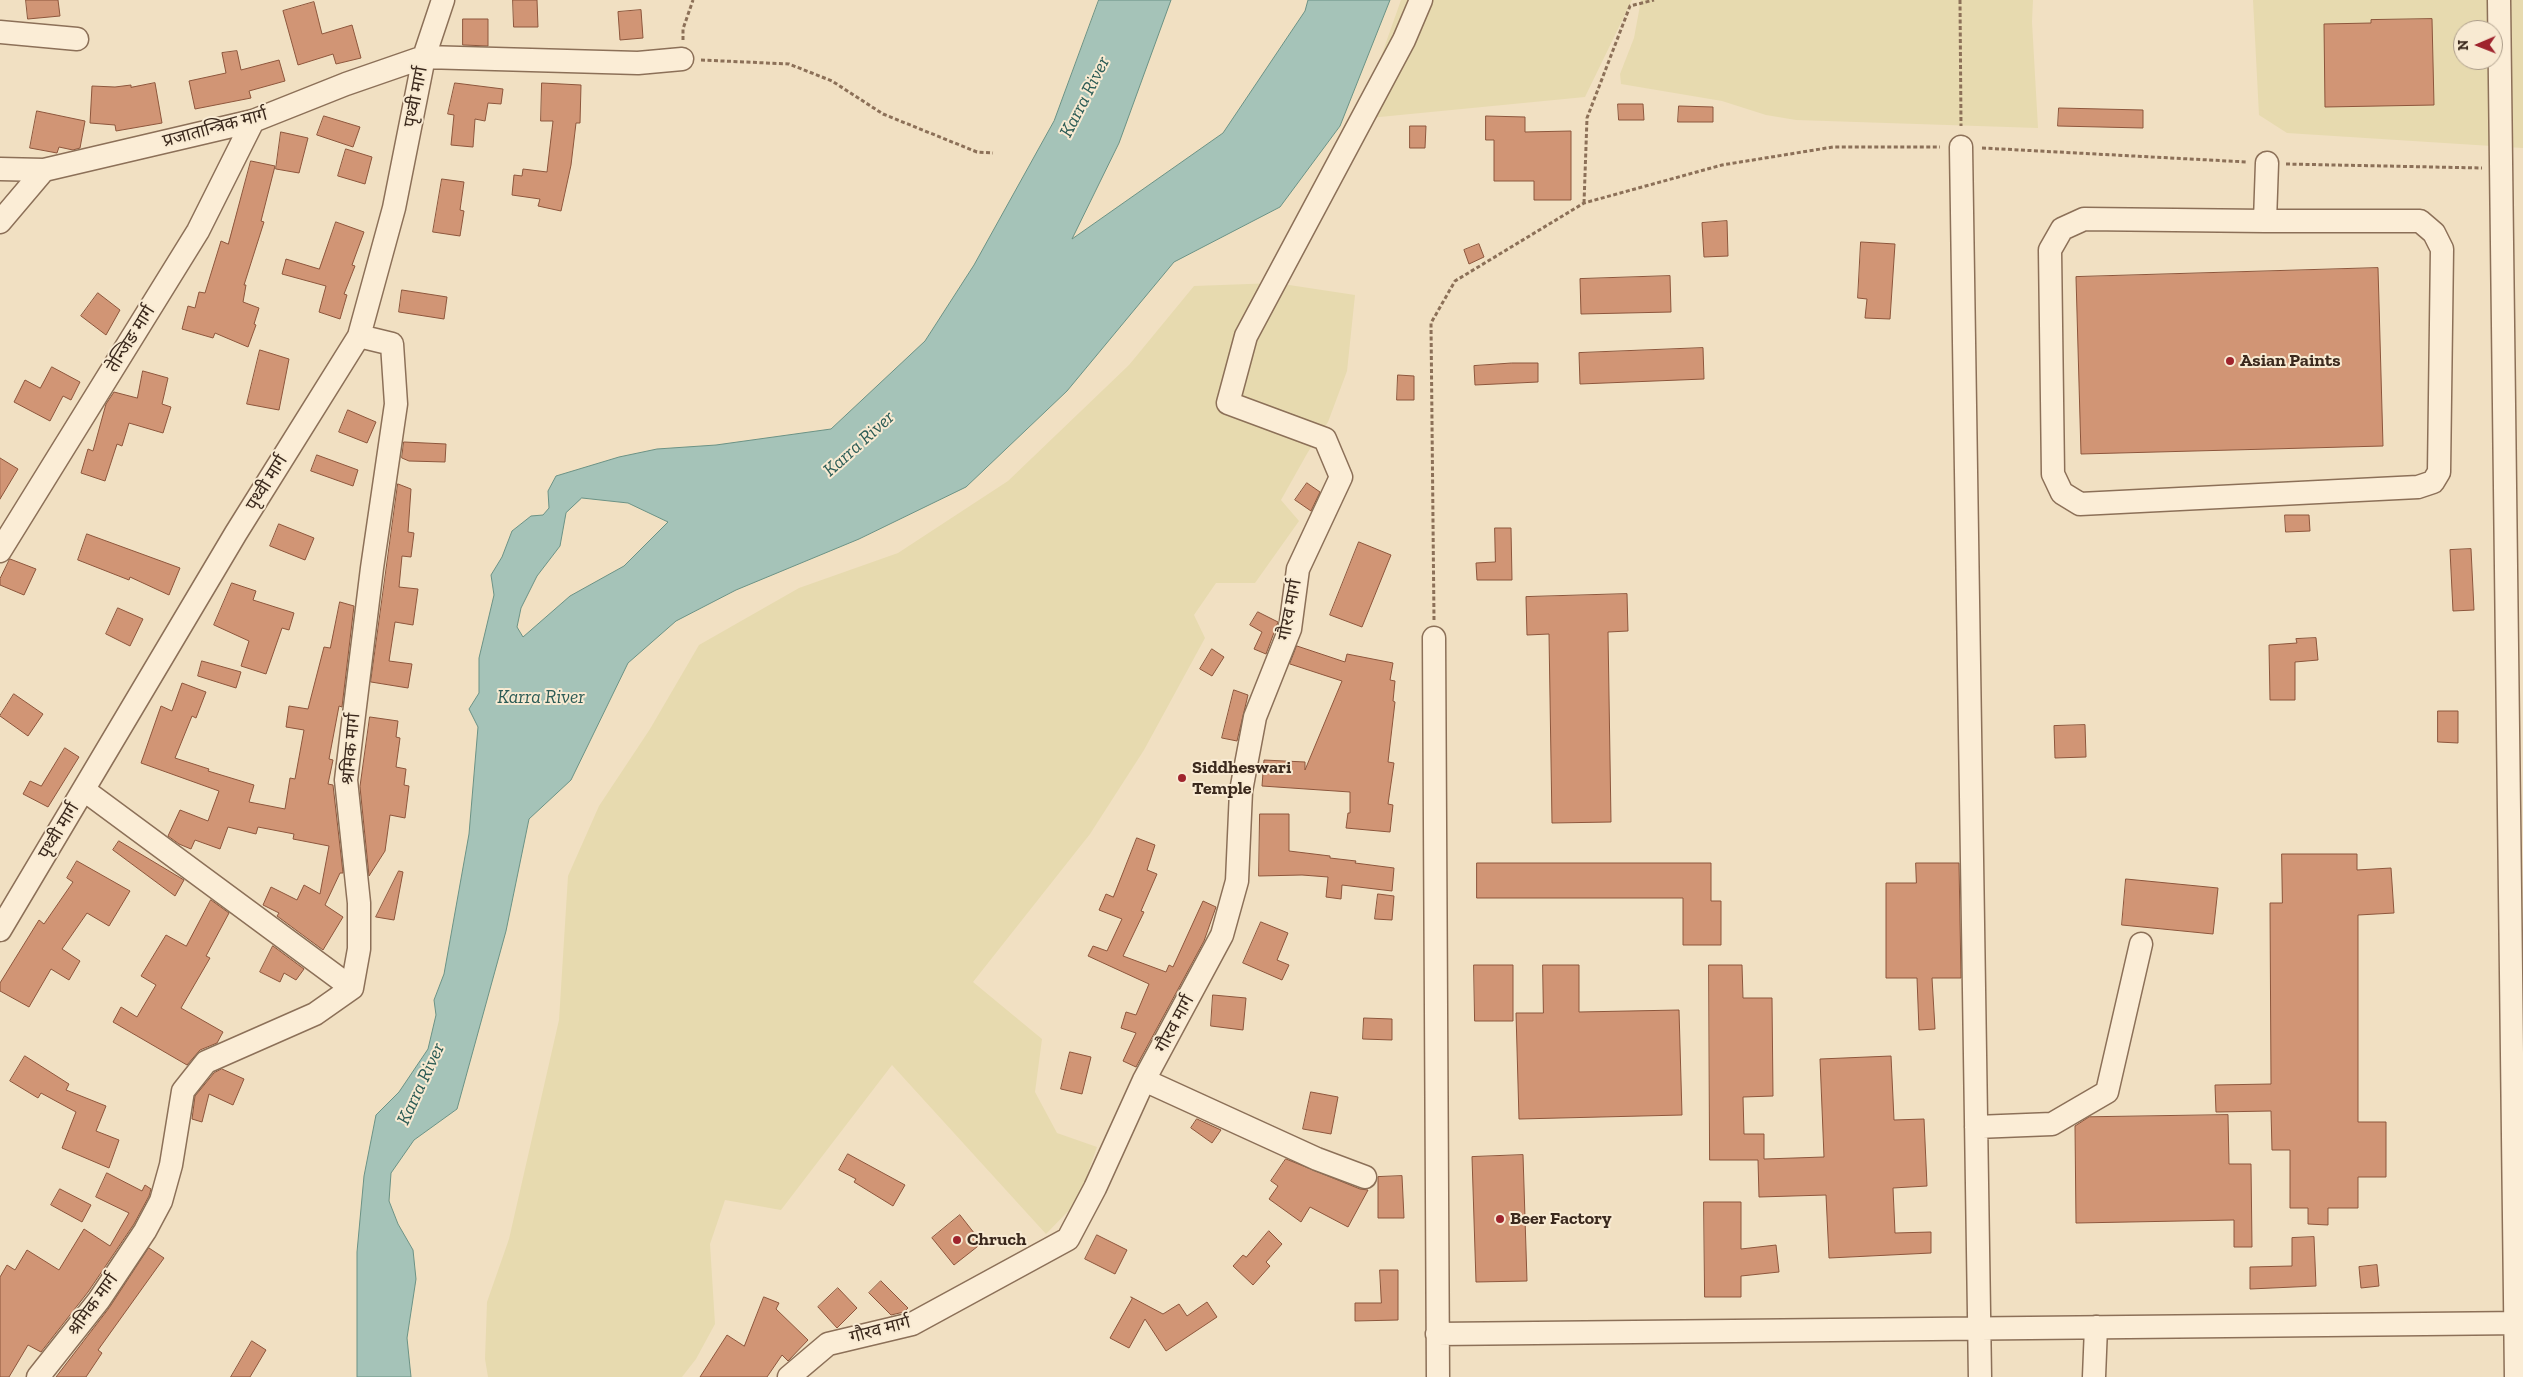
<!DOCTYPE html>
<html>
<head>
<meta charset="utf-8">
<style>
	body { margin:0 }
	#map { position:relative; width:2523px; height:1377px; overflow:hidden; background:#f1e0c2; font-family:"Zilla Slab",serif }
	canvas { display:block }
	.north { position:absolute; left:2453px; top:20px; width:50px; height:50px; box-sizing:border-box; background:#f8ead2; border:1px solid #ac9d8a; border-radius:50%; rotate:269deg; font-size:14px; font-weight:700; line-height:20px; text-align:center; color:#3b291d }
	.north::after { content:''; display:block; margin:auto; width:18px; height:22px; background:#9f242d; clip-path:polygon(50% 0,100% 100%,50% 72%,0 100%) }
</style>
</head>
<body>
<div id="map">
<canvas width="2523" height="1377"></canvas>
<div class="north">N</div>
</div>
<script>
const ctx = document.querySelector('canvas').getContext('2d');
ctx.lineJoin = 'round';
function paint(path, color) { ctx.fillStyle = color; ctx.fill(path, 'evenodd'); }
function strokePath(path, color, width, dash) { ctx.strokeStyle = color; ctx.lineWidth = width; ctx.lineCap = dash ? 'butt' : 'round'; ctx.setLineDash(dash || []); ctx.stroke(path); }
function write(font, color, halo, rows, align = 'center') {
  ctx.font = font + ' "Zilla Slab","Noto Sans Devanagari",serif'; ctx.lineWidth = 4; ctx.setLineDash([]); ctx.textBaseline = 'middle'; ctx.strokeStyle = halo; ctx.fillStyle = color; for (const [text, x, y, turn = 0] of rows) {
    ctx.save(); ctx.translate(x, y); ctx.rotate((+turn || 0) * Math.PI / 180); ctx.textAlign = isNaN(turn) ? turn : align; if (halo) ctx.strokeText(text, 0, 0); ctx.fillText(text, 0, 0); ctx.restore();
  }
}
paint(new Path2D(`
	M1401 0H1632L1585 97 1359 119Z
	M1641 0H2033L2032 22 2038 128 1796 120 1766 115 1722 101 1621 84 1620 74 1634 38Z
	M2253 0H2523V148L2287 133 2259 115ZM2463 30H2493V60H2463Z
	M1276 283 1355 295 1347 371 1328 422 1308 452 1281 500 1299 521 1255 583H1216L1194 615 1205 638 1144 750 1090 834 973 982 1042 1039 1035 1092 1057 1133 1097 1147 1078 1201 1046 1234 892 1065 781 1210 725 1200 710 1244 715 1324 696 1359 682 1377H488L485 1359 487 1302 509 1239 559 1020 568 876 599 806 650 729 699 645 799 588 898 553 1008 481 1129 365 1194 286Z`), '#e7daaf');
const water = new Path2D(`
	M1099 0H1171L1119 143 1072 239 1223 133 1305 11 1308 0H1390L1340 126 1280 207 1174 262 1067 391 966 487 859 539 736 590 676 621 628 663 571 780 529 819 506 931 457 1109 414 1140 391 1173 389 1201 398 1224 413 1250 416 1279 407 1338 411 1377H357V1252L364 1176 376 1115 399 1092 428 1049 436 1015 434 1000 444 974 469 834 478 727 469 709 479 693V658L494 595 491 575 502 557 512 531 531 516 543 515 549 508 548 491 556 476 619 457 657 449 716 445 831 429 925 341 974 265 1054 121ZM582 498 628 503 668 522 624 566 570 596 523 637 517 627 521 608 537 576 560 546 566 513Z`);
paint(water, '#a5c3b8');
strokePath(water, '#6b9285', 1);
const building = new Path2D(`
	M26 0H58L60 16 28 19Z
	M513 0H537L538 27H514Z
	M314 2 322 34 352 25 361 58 336 64 333 54 298 65 283 11Z
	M641 10 643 38 620 40 618 12Z
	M463 19H488V46L463 45Z
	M2432 19 2434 105 2325 107 2324 24 2371 23V20Z
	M237 51 241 70 279 60 285 81 249 91 251 98 195 109 189 81 226 73 222 53Z
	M155 83 162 123 116 131 115 125 90 123 92 86 115 87 131 85V87Z
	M455 83 503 89 501 104 488 103 485 121 475 119 473 147 451 145 454 115 448 114Z
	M542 83 581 85 580 123H576L571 165 561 211 538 206 540 199 512 195 514 175 522 176 523 169 547 172 553 121H541Z
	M1618 104H1643L1644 120H1619Z
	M1679 106 1713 107V122H1678Z
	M2059 108 2143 110V128L2058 126Z
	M37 111 85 121 80 148 73 150 59 147 57 153 30 148Z
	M324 116 360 127 353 147 317 135Z
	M1486 116 1525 117V132L1571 131V200H1534V181H1494V140H1486Z
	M1410 126H1426L1425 148H1410Z
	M281 132 308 138 299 173 276 169Z
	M346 149 372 157 365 184 338 176Z
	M251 161 275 166 261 221 264 222 244 285H246L243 302 259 308 254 324 256 325 248 347 215 333 213 338 182 329 188 306 195 308 199 292 205 293 221 241 228 244Z
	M442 179 464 182 460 210 464 211 460 236 433 232Z
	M1727 221 1728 256 1704 257 1702 223Z
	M336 222 364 232 352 265 355 266 344 294 347 295 340 319 319 312 326 286 282 274 286 259 319 269Z
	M1861 242 1895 244 1890 319 1865 318 1867 299 1858 298Z
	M1479 244 1484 257 1469 264 1464 250Z
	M2378 268 2383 446 2081 454 2076 277Z
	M1670 276 1671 312 1581 314 1580 279Z
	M402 290 447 297 444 319 399 312Z
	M98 293 120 310 106 335 81 316Z
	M1703 348 1704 379 1580 384 1579 353Z
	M260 350 289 359 279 410 247 404Z
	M1512 363H1538V382L1475 385 1474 366Z
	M52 367 80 382 71 400 63 396 50 421 14 402 25 380 40 388Z
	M143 371 168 378 162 404 171 407 163 433 129 423 122 446 117 444 105 481 81 473 88 449 93 451 106 404 114 392 137 398Z
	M1398 375 1414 376V400H1397Z
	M348 410 376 422 367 443 339 432Z
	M404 442 446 444 445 462 409 461 402 458Z
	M317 455 358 470 353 486 311 471Z
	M0 458 18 469 0 499Z
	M1307 483 1320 492 1311 511 1295 500Z
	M398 484 411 489 408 532 414 533 411 557 402 556 399 587 418 589 413 625 395 622 389 661 412 664 408 688 371 682Z
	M2285 515H2309L2310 531 2286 532Z
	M279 524 314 538 305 560 270 546Z
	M1495 528H1511L1512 580H1477L1476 563 1495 562Z
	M87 534 180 568 169 595 130 577 129 580 78 560Z
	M1359 542 1391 555 1362 627 1330 615Z
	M2471 549 2474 610 2453 611 2450 550Z
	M10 559 36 569 24 595 0 585V579Z
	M232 583 256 591 253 600 294 613 289 630 282 628 266 674 241 666 249 641 214 625Z
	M1627 594 1628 631 1608 632 1611 822 1552 823 1549 634 1527 635 1526 597Z
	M340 602 354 606 342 707 339 706 329 759 333 760 328 784 333 785 343 873H340L325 905 343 917 323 950 277 916 279 913 263 905 271 887 297 900 304 885 320 894 329 846 293 839 294 834 258 827 256 834 228 827 220 849 195 840 191 849 179 844 168 836 180 810 208 821 219 791 141 763 161 706 172 711 182 683 206 692 196 718 192 716 175 758 209 769 208 771 254 785 249 802 285 809 290 778 295 779 304 730 286 727 289 706 308 709 324 647 330 648Z
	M118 608 143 619 130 646 106 634Z
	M1258 612 1278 622 1266 654 1254 649 1262 632 1250 625Z
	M2316 638 2318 660 2295 662V700H2270L2269 645 2297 643 2296 639Z
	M1297 646 1345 662 1347 654 1393 663 1390 680 1395 681 1393 701 1395 702 1388 762 1394 763 1388 804 1393 805 1390 832 1346 828 1348 813H1350V792L1262 786 1264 760 1305 762V770L1342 681 1290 664Z
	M1212 649 1224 657 1212 676 1200 669Z
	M202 661 241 672 236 688 198 676Z
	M1234 690 1248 695 1237 741 1222 738Z
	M14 694 43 714 28 736 0 716Z
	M2438 711H2458V743L2438 742Z
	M370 717 398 721 396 737 400 738 396 767 406 769 404 785 409 786 405 818 390 815 385 851 369 876 360 787Z
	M2085 725 2086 757 2055 758 2054 726Z
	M65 748 79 757 48 807 23 794 30 781 41 786Z
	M1260 814H1289V851L1330 856V858L1356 861 1355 863 1394 868 1392 891 1342 885 1341 899 1326 897 1328 877 1302 875 1259 876Z
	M1137 838 1155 845 1147 870 1157 874 1141 911 1144 912 1123 956 1166 972 1169 965 1173 967 1203 901 1216 907 1204 941 1136 1067 1123 1061 1136 1033 1121 1028 1126 1012 1136 1015 1149 984 1088 956 1093 946 1107 951 1122 919 1099 910 1106 894 1113 897Z
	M119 841 184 880 175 896 113 850Z
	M2282 854H2357V870L2391 868 2394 913 2358 915V1122H2386V1177H2358V1208H2328V1225L2308 1224V1208H2290V1150H2272L2271 1111 2216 1112 2215 1085 2271 1084 2270 903H2282Z
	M77 861 130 891 109 926 87 913 62 949 80 961 69 980 51 969 29 1007 0 991V983L39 920 44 924 73 882 67 878Z
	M1477 863H1711V901H1721V945H1683V898H1477Z
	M1916 863H1959L1961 978H1932L1935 1029 1919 1030 1917 978H1886V883H1916Z
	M399 871 403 872 394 920 376 917Z
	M2126 879 2218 888 2213 934 2122 925Z
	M1378 894 1394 896 1392 920 1375 919Z
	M211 900 229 913 206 956 210 958 181 1008 223 1032 217 1043 200 1050 187 1065 113 1022 121 1007 137 1017 156 985 141 976 166 935 186 946Z
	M1261 922 1288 933 1277 960 1289 965 1282 980 1243 963Z
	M273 946 304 969 296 980 284 973 280 982 260 972Z
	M1474 965H1513V1021H1475Z
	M1543 965H1579V1012L1679 1010 1682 1115 1519 1119 1516 1013H1543Z
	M1709 965H1742L1743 998H1772L1773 1096 1743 1097 1744 1134H1764V1159L1824 1157 1820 1059 1891 1056 1894 1120 1924 1119 1927 1186 1893 1188 1895 1233 1931 1232V1253L1829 1258 1826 1195 1759 1197 1758 1160H1710Z
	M1213 995 1246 998 1243 1030 1211 1026Z
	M1364 1018 1392 1019V1040L1363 1039Z
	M1070 1052 1091 1057 1082 1094 1061 1089Z
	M25 1056 69 1084 66 1090 106 1106 96 1131 119 1140 109 1168 62 1148 76 1112 41 1093 38 1098 10 1081Z
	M222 1069 244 1079 233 1105 209 1094 202 1122 192 1119 195 1096 214 1073Z
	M1311 1092 1338 1097 1331 1134 1303 1129Z
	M2228 1115 2229 1164H2251L2252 1247H2234V1220L2076 1223 2075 1126 2089 1117Z
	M1197 1119 1221 1130 1212 1143 1191 1128Z
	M848 1154 905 1185 893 1206 854 1182 856 1179 839 1170Z
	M1523 1155 1527 1281 1476 1282 1472 1157Z
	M1286 1159 1360 1189 1368 1190 1348 1227 1310 1207 1301 1222 1269 1199 1278 1186 1271 1181Z
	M107 1173 142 1191 145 1185 151 1189 149 1196 134 1224 88 1292 41 1352 28 1345 9 1377H0V1277L7 1265 15 1270 27 1250 59 1270 84 1229 110 1246 129 1213 96 1197Z
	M1402 1176 1404 1218H1378V1177Z
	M60 1189 91 1205 82 1222 51 1205Z
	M1704 1202H1741V1249L1776 1245 1779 1272 1741 1276V1297H1705Z
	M960 1215 982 1243 954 1265 932 1238Z
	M1269 1231 1282 1244 1266 1262 1270 1266 1253 1285 1233 1266 1243 1255 1246 1257Z
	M1097 1235 1127 1250 1115 1274 1085 1259Z
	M2314 1237 2316 1286 2250 1289V1267L2292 1266V1238Z
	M149 1248 164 1258 98 1350 102 1353 86 1377H56L109 1308Z
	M2377 1265 2379 1286 2361 1288 2359 1267Z
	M1380 1270H1398V1320L1355 1321V1303H1381Z
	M881 1281 908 1308 904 1312 891 1315 869 1293Z
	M838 1288 857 1308 837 1328 818 1307Z
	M764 1297 779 1303 776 1309 808 1340 788 1361 782 1355 767 1377H700L727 1335 744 1346Z
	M1131 1297 1163 1314 1179 1304 1187 1316 1207 1302 1217 1317 1166 1351 1145 1319 1129 1348 1110 1338 1132 1299Z
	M252 1341 266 1350 250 1377H231Z`);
paint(building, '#d19575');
strokePath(building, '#8d563c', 1);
const minor = new Path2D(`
	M2499 0 2516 1377
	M0 32 77 39
	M1961 147 1980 1377
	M0 169 44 170 253 121 346 84 424 57 638 63 682 59
	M2265 221H2420L2434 233 2442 249 2439 472 2433 482 2418 487 2080 504 2062 493 2053 474 2050 250 2062 229 2084 219 2265 221 2267 163
	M0 222 44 170
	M0 551 198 231 253 121
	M1434 638 1438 1377
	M84 790 352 988
	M0 930 236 533 359 336 394 208 424 57 443 0
	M1144 1080 1317 1159 1365 1177
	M1976 1127 2052 1124 2107 1092 2141 944
	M1437 1334 2523 1323
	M38 1377 99 1300 145 1231 161 1201 171 1165 183 1091 206 1062 315 1014 352 988 359 949V903L346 780 372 568 396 404 392 344 359 336
	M789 1377 828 1344 912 1324 1068 1239 1095 1188 1144 1080 1222 935 1237 881 1241 791 1255 717 1290 629 1298 569 1341 477 1325 439 1228 403 1246 336 1404 40 1421 0
	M2094 1377 2096 1327`);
strokePath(minor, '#8c7058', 25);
strokePath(new Path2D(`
	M1960 0 1961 126
	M683 40V29L693 0
	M701 60 789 64 832 81 883 114 977 152 993 153
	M1982 148 2247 162
	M2286 164 2482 168
	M1584 203 1587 118 1630 6 1654 0
	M1434 620 1431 323 1455 281 1584 203 1722 165 1833 147H1940`), '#8c7058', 3, [4, 2.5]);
strokePath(minor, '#fbedd6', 22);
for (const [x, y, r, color] of [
	[2230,361,5,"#9f242d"],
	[1182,778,5,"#9f242d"],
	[1500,1219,5,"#9f242d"],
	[957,1240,5,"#9f242d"]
]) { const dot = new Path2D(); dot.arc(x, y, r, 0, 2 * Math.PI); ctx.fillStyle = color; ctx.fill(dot); strokePath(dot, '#f8ead2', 2); }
write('18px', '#3b291d', '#f8ead2', [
	["पृथ्वी मार्ग",416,97,-79],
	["प्रजातान्त्रिक मार्ग",215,128,-15],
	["तेन्जिङ मार्ग",131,339,-58],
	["पृथ्वी मार्ग",267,483,-58],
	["गौरव मार्ग",1290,610,-79],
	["श्रमिक मार्ग",351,749,-85],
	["पृथ्वी मार्ग",59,831,-59],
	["गौरव मार्ग",1175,1024,-62],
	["श्रमिक मार्ग",93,1305,-54],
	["गौरव मार्ग",880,1330,-15]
]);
write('bold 18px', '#3b291d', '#f8ead2', [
	["Asian Paints",2240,361],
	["Siddheswari",1192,768],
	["Temple",1192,789],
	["Beer Factory",1510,1219],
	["Chruch",967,1240]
], 'left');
write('italic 19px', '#2b5b55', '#f8ead2', [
	["Karra River",1085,97,-63],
	["Karra River",859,444,-42],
	["Karra River",541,698],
	["Karra River",421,1084,-65]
]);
</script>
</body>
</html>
